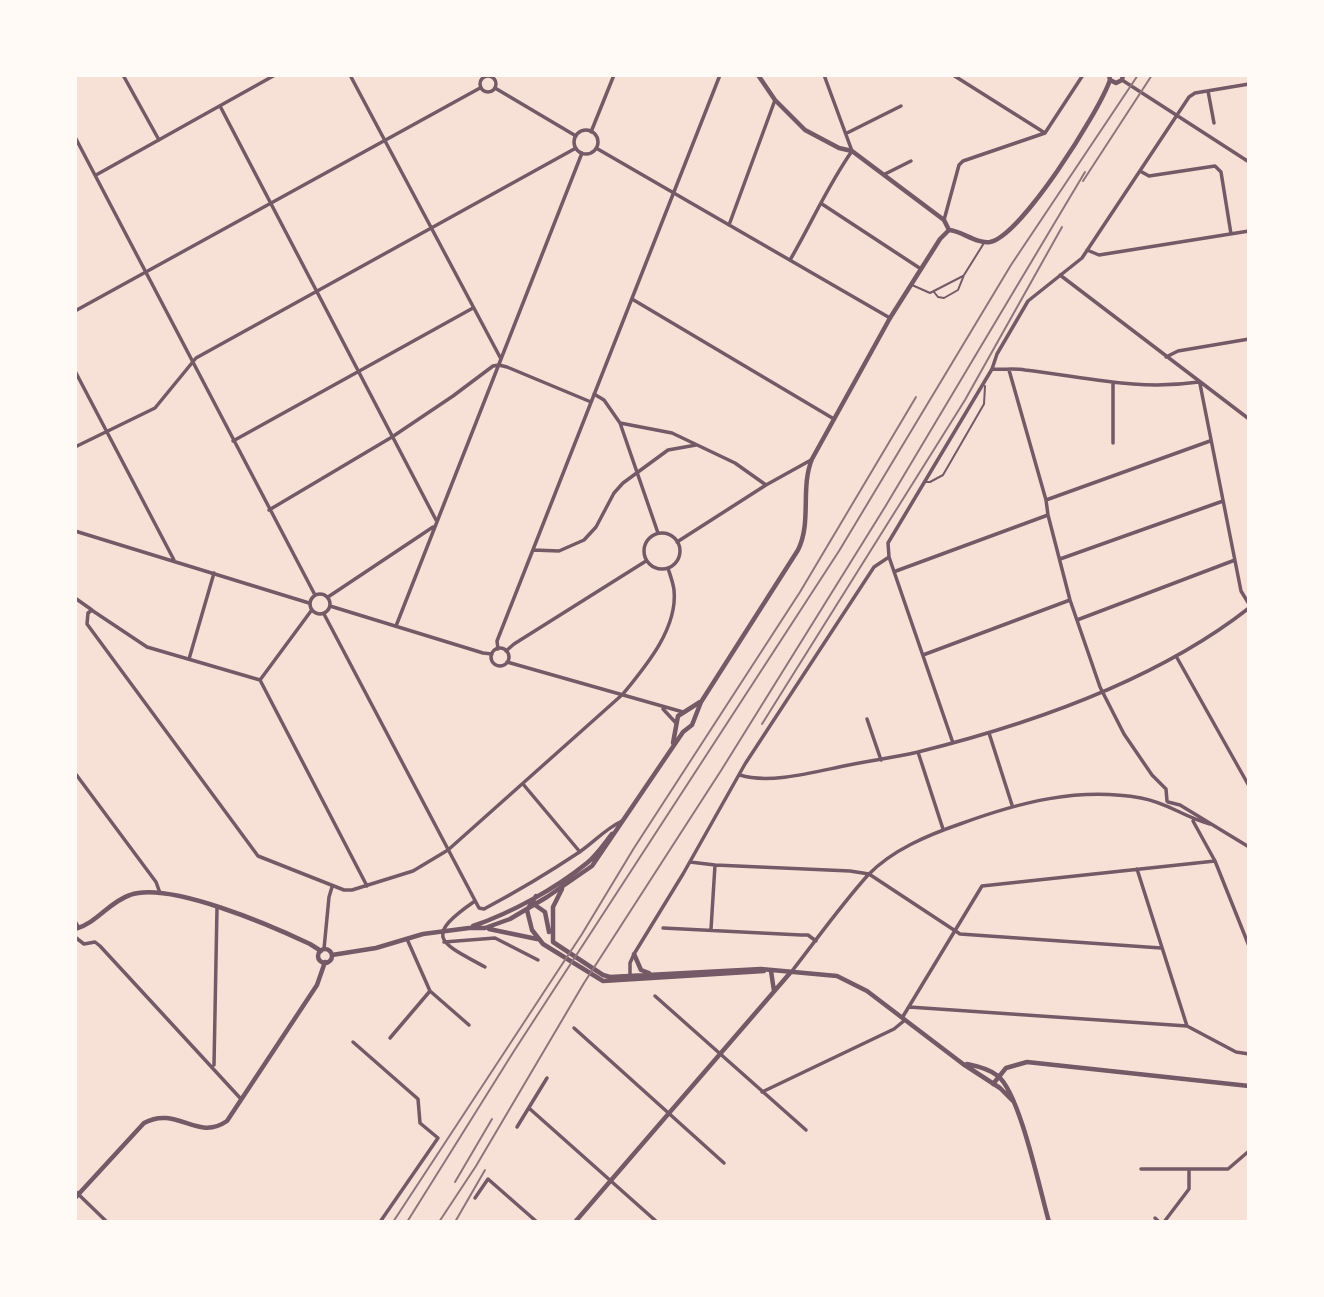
<!DOCTYPE html>
<html>
<head>
<meta charset="utf-8">
<style>
	body { margin:0 }
	#map { position:relative; width:1324px; height:1297px; overflow:hidden; background:#f7e1d7; font-family:"Public Sans",sans-serif }
	canvas { display:block }
	.frame { position:absolute; inset:0; border:77px solid #fffaf5; pointer-events:none }
</style>
</head>
<body>
<div id="map">
<canvas width="1324" height="1297"></canvas>
<div class="frame"></div>
</div>
<script>
const ctx = document.querySelector('canvas').getContext('2d');
ctx.lineJoin = 'round';
function strokePath(path, color, width, dash) { ctx.strokeStyle = color; ctx.lineWidth = width; ctx.lineCap = dash ? 'butt' : 'round'; ctx.setLineDash(dash || []); ctx.stroke(path); }
strokePath(new Path2D(`
	M912 285 930 293 963 276
	M934 292 938 297 944 298 958 290 964 275 984 243
	M924 482H930L943 475 984 404 985 386`), '#755966', 2);
strokePath(new Path2D(`
	M123 75 159 140
	M350 75 501 359
	M953 75 1045 133
	M480 84a8 8 0 1 1 16 0a8 8 0 1 1-16 0Z
	M1122 80 1249 162
	M495 88 576 136
	M1208 91 1214 123
	M220 106 436 520
	M574 142a12 12 0 1 1 24 0a12 12 0 1 1-24 0Z
	M591 132 614 75
	M847 133 901 106
	M75 137 315 595
	M596 148 890 318
	M1140 171 1149 176 1215 166 1221 172 1231 234
	M885 174 911 161
	M96 175 275 75
	M822 204 921 269
	M944 220 959 165 963 161 1045 133 1083 75
	M729 225 775 100
	M1087 250 1099 255 1249 231
	M790 260C811 224 828 185 852 151L824 75
	M1060 275 1249 419
	M632 299 834 419
	M75 311 480 88
	M1166 357 1178 351 1249 339
	M992 369C1003 370 1014 368 1025 370 1086 377 1136 391 1199 382
	M1009 370 1046 500 1048 515 1070 600 1100 687 1124 734 1152 775 1166 789 1167 801
	M75 371 174 560
	M1113 384V443
	M1200 384 1241 591 1249 604
	M594 394 604 400 620 423 658 533
	M620 423 672 433 735 463 766 485
	M233 441 473 308
	M75 447 155 408 196 358 576 148
	M1046 500 1210 441
	M269 510 392 437 453 396 493 366 499 365 507 367 591 402
	M75 531 309 603
	M644 551a18 18 0 1 1 36 0a18 18 0 1 1-36 0Z
	M677 542 766 485 811 460
	M533 550 559 551 584 540 596 527 614 493 623 483 668 450 696 445
	M1060 559 1223 501
	M896 571 1048 515
	M310 604a10 10 0 1 1 20 0a10 10 0 1 1-20 0Z
	M328 597 433 527
	M75 598 92 610 88 613 87 624 258 856 344 890H352L413 871 448 850 623 694C646 666 678 628 674 590 673 582 670 575 668 568
	M330 606 483 653 492 654
	M93 611 147 647 260 680 367 886
	M324 614 479 908 484 909C516 892 548 873 578 853 593 843 605 829 622 821
	M1077 620 1235 560
	M396 626 582 153
	M491 657a9 9 0 1 1 18 0a9 9 0 1 1-18 0Z
	M498 649 497 641 720 75
	M506 651 514 644 646 561
	M923 655 1070 600
	M1176 656 1249 786
	M189 659 214 573
	M507 662 683 712
	M260 680 311 611
	M663 709 676 723
	M867 719 881 760
	M989 733 1012 805
	M953 743 889 557 888 543 992 369 997 354 1028 301 1082 258 1189 97 1195 93 1249 84
	M918 752 943 829
	M75 773 156 882 160 893
	M740 775C767 784 811 773 839 767 866 761 892 758 918 752 1031 724 1156 681 1249 608
	M523 784 580 852
	M1168 802 1180 805 1249 847
	M1193 821 1215 861 1249 946
	M690 862 715 865 850 871 869 874 960 934 1161 948
	M1137 869 1187 1026
	M475 901C423 937 439 942 485 967
	M75 921 79 928
	M663 928 801 935H808L816 941
	M711 929 715 865
	M75 937 84 944 95 942 100 946 241 1099
	M407 939 430 991 469 1025
	M444 942 495 938 538 960
	M324 949 329 897 332 887
	M792 971C817 939 841 905 868 875 892 850 928 835 960 824 1020 802 1078 787 1141 798 1169 803 1183 817 1210 824
	M630 977V963L634 954 683 874 745 764 874 567 889 557
	M655 996 806 1130
	M909 1007 1187 1026 1236 1052 1249 1054
	M902 1018 982 886 1215 861
	M574 1028 724 1163
	M390 1038 430 991
	M353 1042 418 1099 420 1123 438 1138 380 1222
	M214 1065 217 908
	M762 1092 894 1029 905 1020
	M530 1109 657 1222
	M517 1127 547 1078
	M1141 1169H1228L1249 1151
	M75 1191 107 1222
	M475 1198 488 1179 537 1222
	M1155 1218 1159 1222
	M1164 1222 1189 1189V1169`), '#755966', 3.5);
strokePath(new Path2D(`
	M758 75 775 100 805 130 839 148 852 151 944 220 949 230
	M1109 75 1110 80 1116 83 1122 80 1123 75
	M949 230C962 231 976 244 990 242 1021 236 1099 112 1110 80
	M673 743 678 716 700 702
	M562 889 553 907V942L603 975 610 977 761 969 837 976 867 991 963 1064 1000 1088 1014 1102
	M536 896 527 910 532 930 543 944 603 981 764 971
	M535 905 545 912 549 932
	M473 926C511 913 555 889 587 863 597 855 604 844 612 834
	M75 929C97 923 109 902 130 895 169 881 272 926 310 944L321 951
	M489 929 537 939
	M318 956a7 7 0 1 1 14 0a7 7 0 1 1-14 0Z
	M634 954 641 970 649 973
	M332 955 376 948 423 934 469 928H485L510 919 547 897 592 866 683 732 692 725 701 702 798 550C812 522 800 488 812 459L890 318 940 239 949 230
	M771 971 774 991
	M967 1064C977 1066 991 1070 998 1076 1020 1094 1040 1191 1049 1222
	M993 1084 1006 1068 1027 1062 1249 1086
	M75 1198 144 1123C177 1105 197 1142 227 1121L317 985 325 962
	M575 1222 790 973`), '#755966', 4.5);
strokePath(new Path2D(`
	M393 1222 582 934 634 848 800 592 916 397`), '#8f747c', 2);
strokePath(new Path2D(`
	M1083 181 1152 75
	M762 724 965 400 1062 227
	M455 1182 492 1119
	M407 1222 514 1051 839 551 1011 265 1138 75
	M439 1222 476 1166 584 983 722 769 885 507 1085 172
	M455 1222 485 1170`), '#8f747c', 2);
</script>
</body>
</html>
